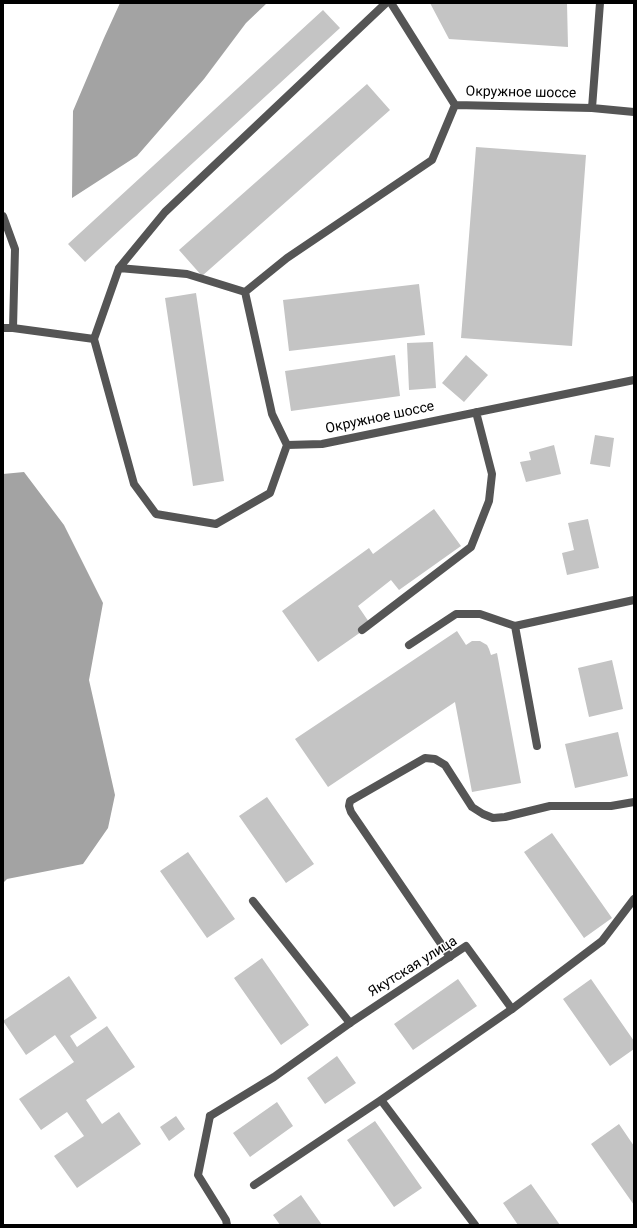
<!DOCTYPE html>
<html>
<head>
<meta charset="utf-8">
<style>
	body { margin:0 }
	#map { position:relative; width:637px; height:1228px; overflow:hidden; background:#fff; font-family:Roboto,sans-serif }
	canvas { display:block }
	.frame { position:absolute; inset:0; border:4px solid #000; pointer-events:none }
</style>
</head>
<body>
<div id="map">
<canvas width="637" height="1228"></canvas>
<div class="frame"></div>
</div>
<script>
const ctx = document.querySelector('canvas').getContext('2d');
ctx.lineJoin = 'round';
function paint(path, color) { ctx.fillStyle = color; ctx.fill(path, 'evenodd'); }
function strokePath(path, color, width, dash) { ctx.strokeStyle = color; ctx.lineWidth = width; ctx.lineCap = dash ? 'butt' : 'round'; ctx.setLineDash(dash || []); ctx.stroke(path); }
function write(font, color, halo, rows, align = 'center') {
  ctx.font = font + ' Roboto,sans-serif'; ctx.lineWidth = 3; ctx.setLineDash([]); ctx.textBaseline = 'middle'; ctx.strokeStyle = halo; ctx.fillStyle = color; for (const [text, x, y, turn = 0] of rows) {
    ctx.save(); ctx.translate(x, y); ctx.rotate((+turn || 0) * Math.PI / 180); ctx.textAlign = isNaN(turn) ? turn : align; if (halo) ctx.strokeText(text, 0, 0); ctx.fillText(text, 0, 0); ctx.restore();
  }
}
paint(new Path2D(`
	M120 3H267L246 23 204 79 137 156 72 198 73 111 104 38Z
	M24 472 64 525 103 603 89 680 115 795 108 828 83 864 7 879 3 883V474Z`), '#a3a3a3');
paint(new Path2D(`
	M430 3H567L568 47 449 39Z
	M323 10 340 28 85 262 68 244Z
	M367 84 390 110 202 276 179 250Z
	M476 147 586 155 572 346 461 338Z
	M419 284 425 335 289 351 283 300Z
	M196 293 224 481 193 486 165 298Z
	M433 342 436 388 409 390 407 343Z
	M395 355 400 396 291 411 285 371Z
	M466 355 488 375 464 402 442 383Z
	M595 435 614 438 610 467 590 464Z
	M554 445 561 474 526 482 520 462 531 460 529 452Z
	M434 509 461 546 399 590 391 580 358 606 371 625 318 662 282 611 369 548 373 554Z
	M588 519 599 568 567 575 562 553 574 550 568 523Z
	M457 631 466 645 472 641H480L487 645 489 649 491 655 497 653 521 783 472 792 455 702 328 787 295 739Z
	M612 660 623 709 589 717 578 668Z
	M618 732 628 776 575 788 565 744Z
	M267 797 314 864 286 883 239 816Z
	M552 833 612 918 584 938 524 852Z
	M188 852 235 919 207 938 160 871Z
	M262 958 309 1025 281 1045 234 978Z
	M69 976 97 1018 70 1036 77 1047 107 1026 135 1067 86 1100 102 1124 119 1112 141 1144 77 1188 54 1156 84 1136 67 1112 41 1130 19 1099 74 1062 55 1035 26 1055 3 1021Z
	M458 979 477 1006 413 1050 394 1024Z
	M591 979 634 1041V1049L610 1066 563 999Z
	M337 1056 356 1083 325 1104 307 1078Z
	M277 1102 293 1126 250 1157 233 1133Z
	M176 1116 185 1129 169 1141 160 1127Z
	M375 1121 422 1188 394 1207 347 1140Z
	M619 1124 634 1146V1205L591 1144Z
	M531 1184 560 1225H518L503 1203Z
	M301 1195 322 1225H280L273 1215Z`), '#c4c4c4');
strokePath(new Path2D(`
	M391 3 455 105
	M592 108 600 3
	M634 112 592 108 455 105 432 160 287 258 245 292 272 414 287 445 322 444 634 380
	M119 268 165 212 386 3
	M13 328 94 339 119 268 187 274 245 292
	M94 339 134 484 156 514 216 524 270 493 287 445
	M362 630 471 547 489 501 492 474 476 412
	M409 645 456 614H480L515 626
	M537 746 515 626 634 600
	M253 901 350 1023
	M450 957 351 812 349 806 350 801 425 758 435 759 445 765 472 807 483 814 493 818 505 817 550 806H611L634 802
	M210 1116 198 1175 226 1220 227 1225
	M254 1185 381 1100
	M475 1225 381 1100 512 1009`), '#555', 8);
strokePath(new Path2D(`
	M3 216 15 249 13 328H3
	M210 1116 274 1077 350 1023 466 946 512 1009 602 941 634 899`), '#555', 8);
write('14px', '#000', '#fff', [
	["Окружное шоссе",521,93,1],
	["Окружное шоссе",380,418,-12],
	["Якутская улица",413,967,-32]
]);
</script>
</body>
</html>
